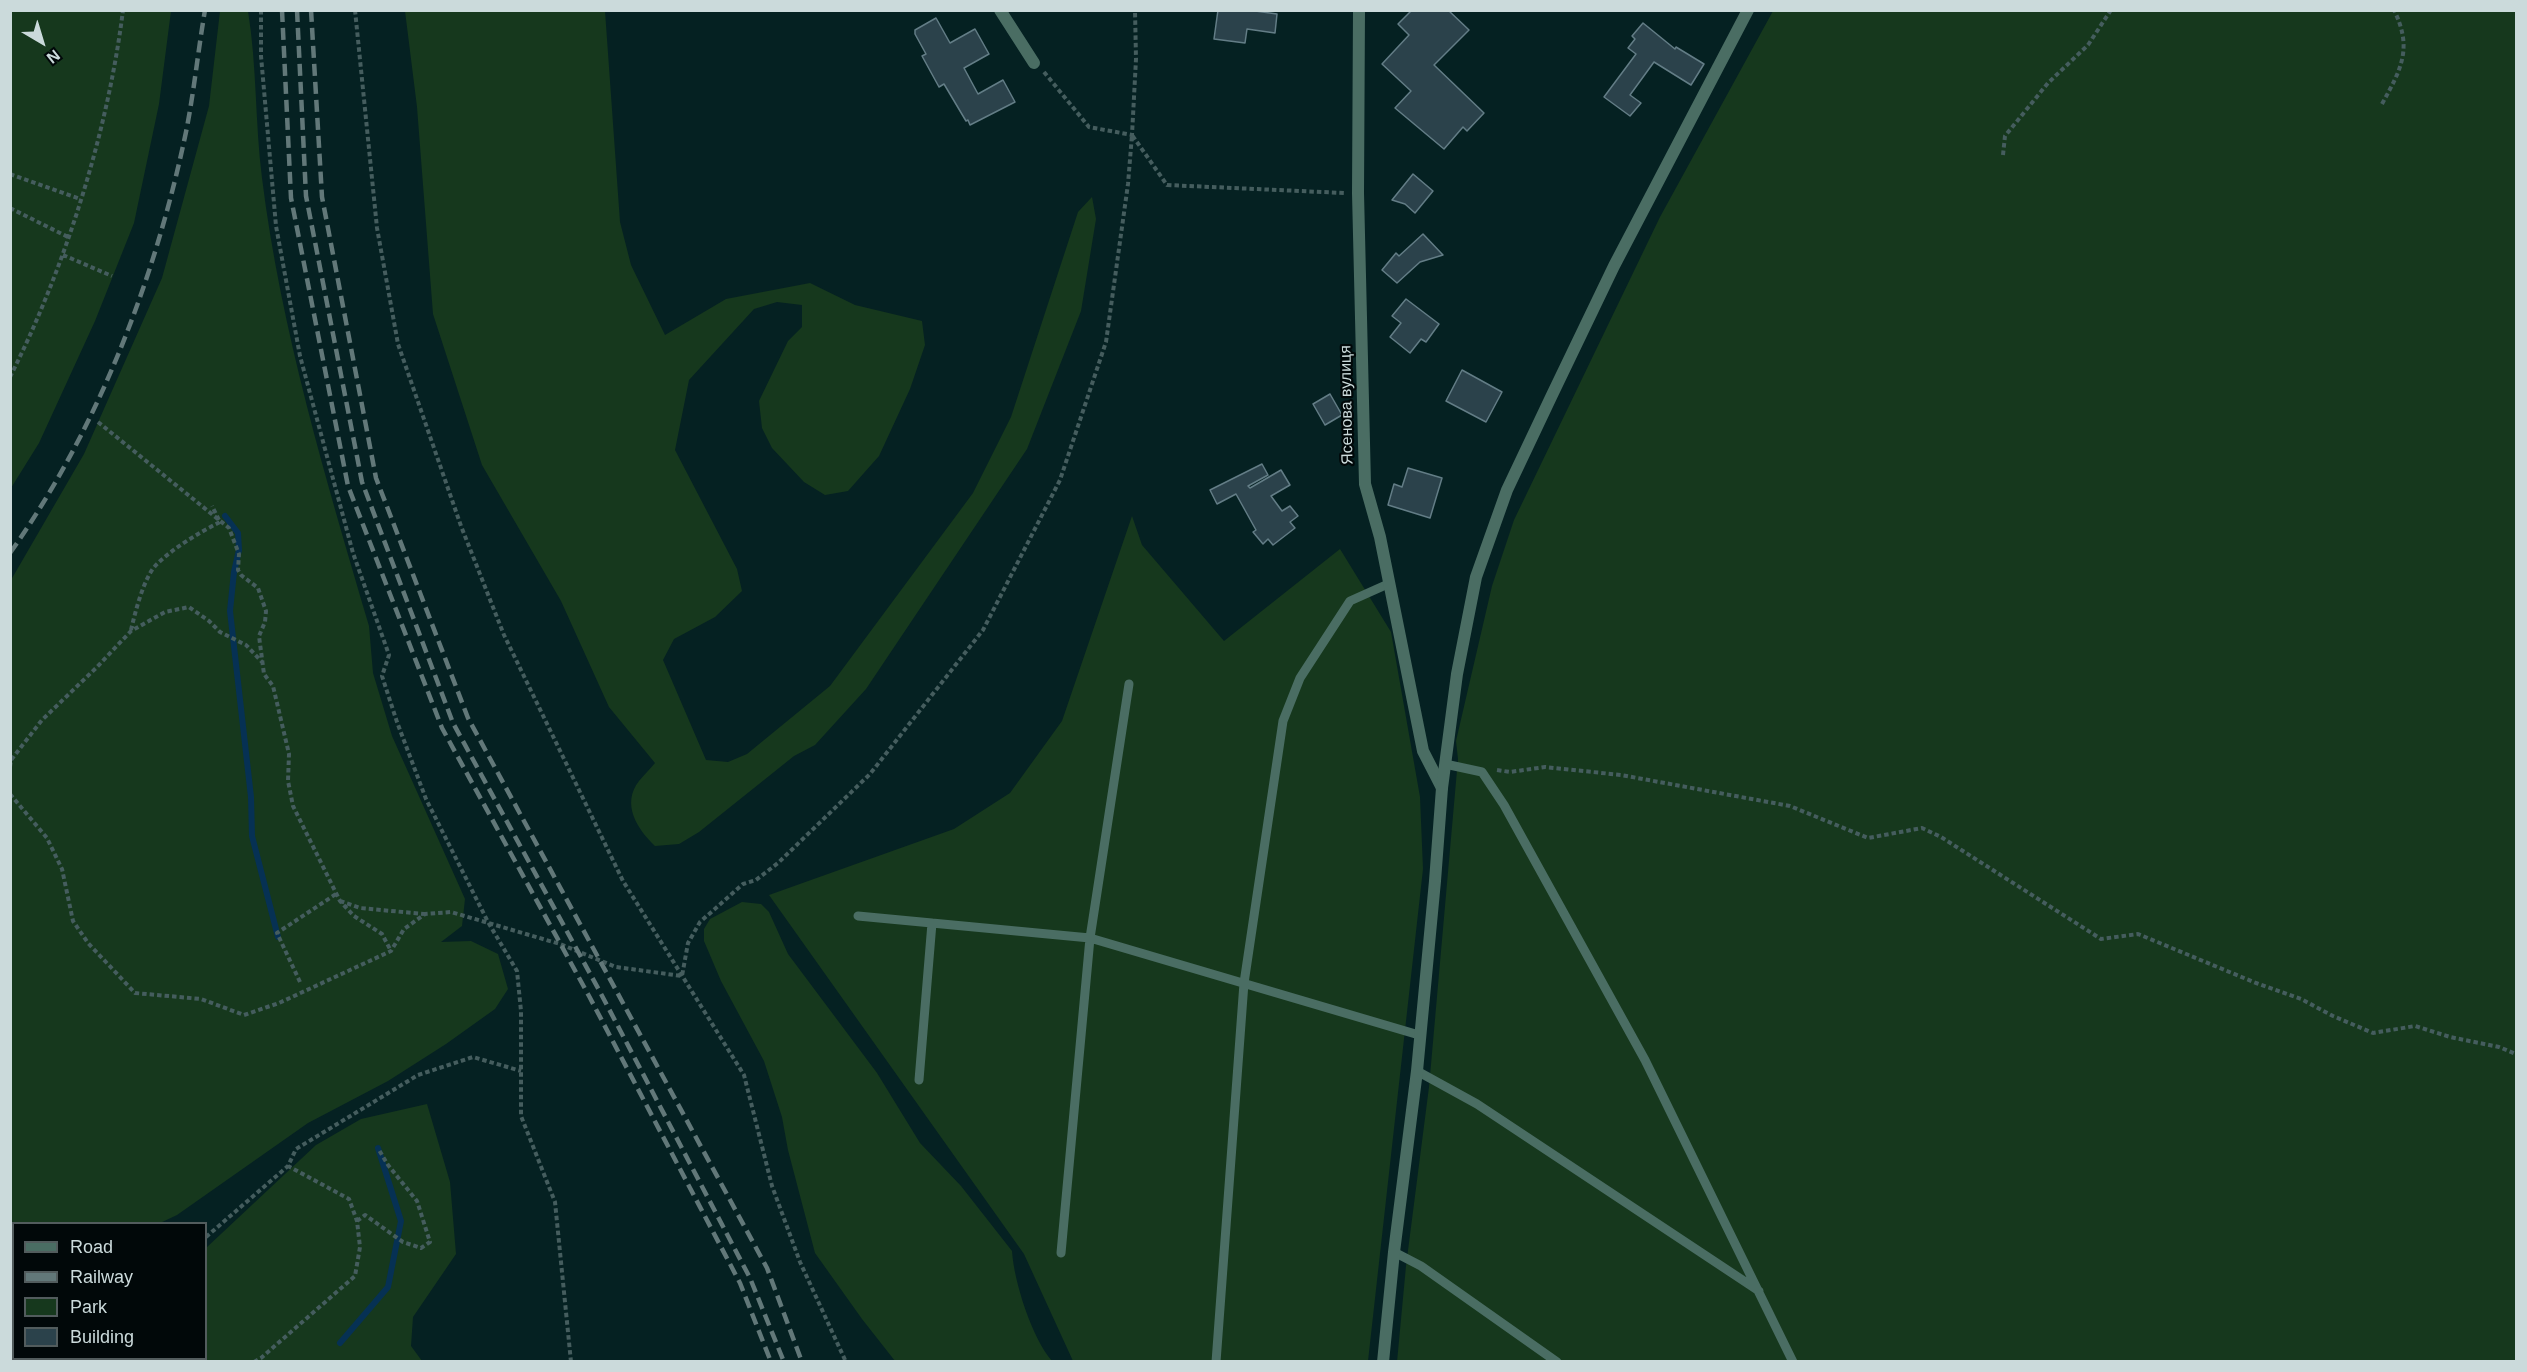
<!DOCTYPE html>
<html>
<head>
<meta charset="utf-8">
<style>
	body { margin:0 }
	#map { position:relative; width:2527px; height:1372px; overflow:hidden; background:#052122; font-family:Arial,sans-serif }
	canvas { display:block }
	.frame { position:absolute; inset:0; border:12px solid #cbdadb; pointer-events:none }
	.legend { position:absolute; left:12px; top:1222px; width:195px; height:138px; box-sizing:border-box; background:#010809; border:2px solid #525c5d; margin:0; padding:8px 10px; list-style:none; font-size:18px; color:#cbdadb }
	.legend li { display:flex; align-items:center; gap:12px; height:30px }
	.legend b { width:30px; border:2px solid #525c5d }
	.north { position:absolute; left:12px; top:12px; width:60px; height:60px; -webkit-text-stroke:4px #010809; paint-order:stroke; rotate:142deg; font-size:16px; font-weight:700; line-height:24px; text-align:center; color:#cbdadb }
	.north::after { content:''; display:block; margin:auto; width:21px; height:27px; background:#cbdadb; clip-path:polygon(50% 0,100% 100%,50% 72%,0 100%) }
</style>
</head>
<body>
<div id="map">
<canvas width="2527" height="1372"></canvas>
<div class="frame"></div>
<ul class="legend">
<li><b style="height:8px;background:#4a6d63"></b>Road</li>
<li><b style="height:8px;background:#627879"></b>Railway</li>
<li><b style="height:16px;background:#16381d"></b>Park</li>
<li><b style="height:16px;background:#2b424b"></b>Building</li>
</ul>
<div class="north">N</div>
</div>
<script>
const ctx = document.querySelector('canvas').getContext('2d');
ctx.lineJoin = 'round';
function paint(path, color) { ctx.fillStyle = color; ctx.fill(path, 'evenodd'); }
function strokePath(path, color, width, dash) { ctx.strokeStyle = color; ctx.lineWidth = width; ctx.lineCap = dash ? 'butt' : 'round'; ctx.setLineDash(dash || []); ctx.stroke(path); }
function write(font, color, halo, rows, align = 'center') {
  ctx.font = font + ' Arial,sans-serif'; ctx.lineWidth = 4.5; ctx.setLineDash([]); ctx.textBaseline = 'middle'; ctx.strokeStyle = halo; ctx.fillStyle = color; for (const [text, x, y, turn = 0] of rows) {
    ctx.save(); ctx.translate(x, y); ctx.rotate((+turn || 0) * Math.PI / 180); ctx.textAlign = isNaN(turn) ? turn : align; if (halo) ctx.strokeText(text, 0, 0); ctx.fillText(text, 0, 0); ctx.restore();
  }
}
paint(new Path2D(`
	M10 11H171L159 104 134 223 95 321 39 443 11 488Z
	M220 11H248C257 66 255 123 262 178 281 331 326 479 369 626L373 673 392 736 465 899 462 926 441 942 471 941 498 954 508 989 495 1009 446 1044 388 1081 308 1123 177 1215 160 1223 14 1224V1296L11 1298V580L84 454 162 278 209 106Z
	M405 11H605L620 222 631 265 665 335 726 299 810 283 855 305 922 321 925 345 910 389 879 456 848 491 825 495 804 482 772 448 762 428 759 401 788 341 802 327V305L777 302 754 309 689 380 675 450 737 569 742 591 715 617 674 639 663 660 706 760 728 762 747 754 830 686 973 493 1011 417 1078 212 1092 197 1096 219 1081 311 1027 449 866 689 815 745 794 756 699 832 679 844 655 846C637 829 621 804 639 781 644 775 650 769 655 763L609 707 561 601 482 465 433 314 417 107Z
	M1773 11H2516V1361L1397 1362 1406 1266 1429 1087 1458 759 1456 741 1492 586 1514 520 1660 217Z
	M1132 516 1142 545 1224 641 1340 549 1391 632 1420 797 1423 869 1368 1361H1073L1024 1254 769 895 954 829 1010 793 1062 721Z
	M742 902 761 904 769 912 788 954 877 1073 920 1143 961 1186 1012 1251C1014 1282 1032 1338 1052 1361H895L862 1319 815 1253 788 1150 782 1117 764 1061 721 981 704 941V929L710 919Z
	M427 1104 450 1182 456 1254 413 1317 411 1346 422 1361H11V1357L13 1356 14 1358H206V1248L316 1145 361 1119Z`), '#16381d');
strokePath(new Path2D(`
	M225 516 238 533 239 550 234 572 230 611 251 797 252 836 278 937
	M340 1343 388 1287 401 1221 378 1148`), '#063154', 6);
const building = new Path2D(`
	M1218 10H1248L1277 14 1275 33 1247 29 1245 43 1214 39Z
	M1412 10H1448L1469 30 1434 65 1484 113 1467 131 1463 127 1444 149 1395 108 1411 91 1382 64 1409 35 1398 24Z
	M936 18 950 43 975 29 989 54 964 68 978 94 1003 80 1015 102 970 125 968 120 966 121 944 84 939 87 922 56 926 54 915 34V30Z
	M1643 23 1675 49 1676 47 1704 64 1691 85 1654 62 1630 95 1641 103 1630 116 1604 97 1636 54 1628 48 1635 39 1632 36Z
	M1413 174 1433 191 1415 213 1405 204 1392 200Z
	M1423 234 1443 255 1420 262 1397 283 1382 270 1396 253 1399 256Z
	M1406 299 1439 324 1426 342 1421 339 1410 353 1390 337 1401 323 1392 316Z
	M1462 370 1502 392 1486 422 1446 401Z
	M1330 394 1342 415 1325 425 1313 404Z
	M1262 464 1268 475 1248 486 1250 488 1281 470 1290 485 1271 496 1282 511 1290 506 1298 516 1290 522 1295 528 1273 545 1268 539 1263 544 1253 532 1256 530 1236 494 1217 504 1210 490Z
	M1408 468 1442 478 1430 518 1388 505 1394 484 1402 487Z`);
paint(building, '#2b424b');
strokePath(building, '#637d86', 1.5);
strokePath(new Path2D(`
	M261 10V56L276 226 300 356 353 553 389 655 382 676 397 722 426 799 488 922 517 971 521 1011V1116L555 1202 571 1362
	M355 10 377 228 398 344 461 526 504 635 623 881 744 1075 772 1186 800 1262 846 1362
	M1044 72 1089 127 1132 135 1136 59 1135 10
	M2382 104C2401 69 2413 49 2394 10
	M2003 155 2005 136 2048 83 2088 45 2111 10
	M10 174 80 199
	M10 208 68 237
	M63 255 112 276
	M10 377C65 268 108 132 123 10
	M98 422 229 528 239 554 238 570 241 575 258 588 266 611 265 622 259 636 264 674 273 686 289 754 288 781 293 806 340 901 354 916 382 934 391 951
	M131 630C135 613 144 576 157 564 172 549 200 532 220 522L212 506
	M10 767 11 760 42 720 96 668 131 631 165 612 189 607 209 621 220 632 246 645 262 662
	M1497 770 1510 772 1545 767 1621 775 1790 806 1868 838 1922 828 1941 837 2101 939 2138 934 2256 983 2301 999 2333 1016 2373 1033 2415 1026 2450 1037 2499 1047 2516 1054
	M10 794 47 838 62 869 73 921 88 943 135 993 201 999 244 1015 279 1003 391 951 404 929 425 914 451 912 560 944 616 967 682 976 688 943 700 922 743 884 756 880 778 863 870 774 983 630 1060 480 1106 342 1128 184 1132 135 1167 185 1344 193
	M340 901 360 908 424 914
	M300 982 277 933 336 894
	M357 1221 365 1215 403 1242 421 1248 430 1242 417 1201 388 1165 379 1150
	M206 1237 288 1166 296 1149 418 1075 473 1057 521 1071
	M10 1352 14 1350
	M53 1362V1358
	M110 1362 112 1358
	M254 1362 261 1358 355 1276 360 1247 357 1221 349 1199 288 1166`), '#455d5e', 4, [4.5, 3]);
strokePath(new Path2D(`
	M1445 764 1482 772 1504 805 1645 1060 1793 1362
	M858 916 1090 938 1419 1035
	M1417 1071 1477 1104 1759 1291
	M919 1080 932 923
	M1394 1252 1421 1266 1557 1362
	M1061 1253 1090 938 1129 684
	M1216 1362 1244 983 1283 721 1300 678 1350 601 1388 584`), '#4a6d63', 9);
strokePath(new Path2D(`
	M1000 10 1034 63
	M1359 10 1358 193 1365 484 1380 537 1423 751 1442 788`), '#4a6d63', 12);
strokePath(new Path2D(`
	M1383 1362 1394 1252 1417 1071 1435 881 1442 788 1457 674 1476 577 1507 490 1552 395 1614 266 1748 10`), '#4a6d63', 12);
strokePath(new Path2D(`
	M282 10 291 198 348 486 442 728 589 996 740 1283 771 1362
	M297 10 306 196 362 482 453 723 599 990 750 1278 784 1362
	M311 10 322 197 376 478 468 718 767 1268 802 1362
	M10 553C98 429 155 280 186 132 194 92 198 51 205 10`), '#627879', 4.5, [12, 6]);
write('16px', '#cbdadb', '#010809', [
	["Ясенова вулиця",1347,405,-91]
]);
</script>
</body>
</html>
